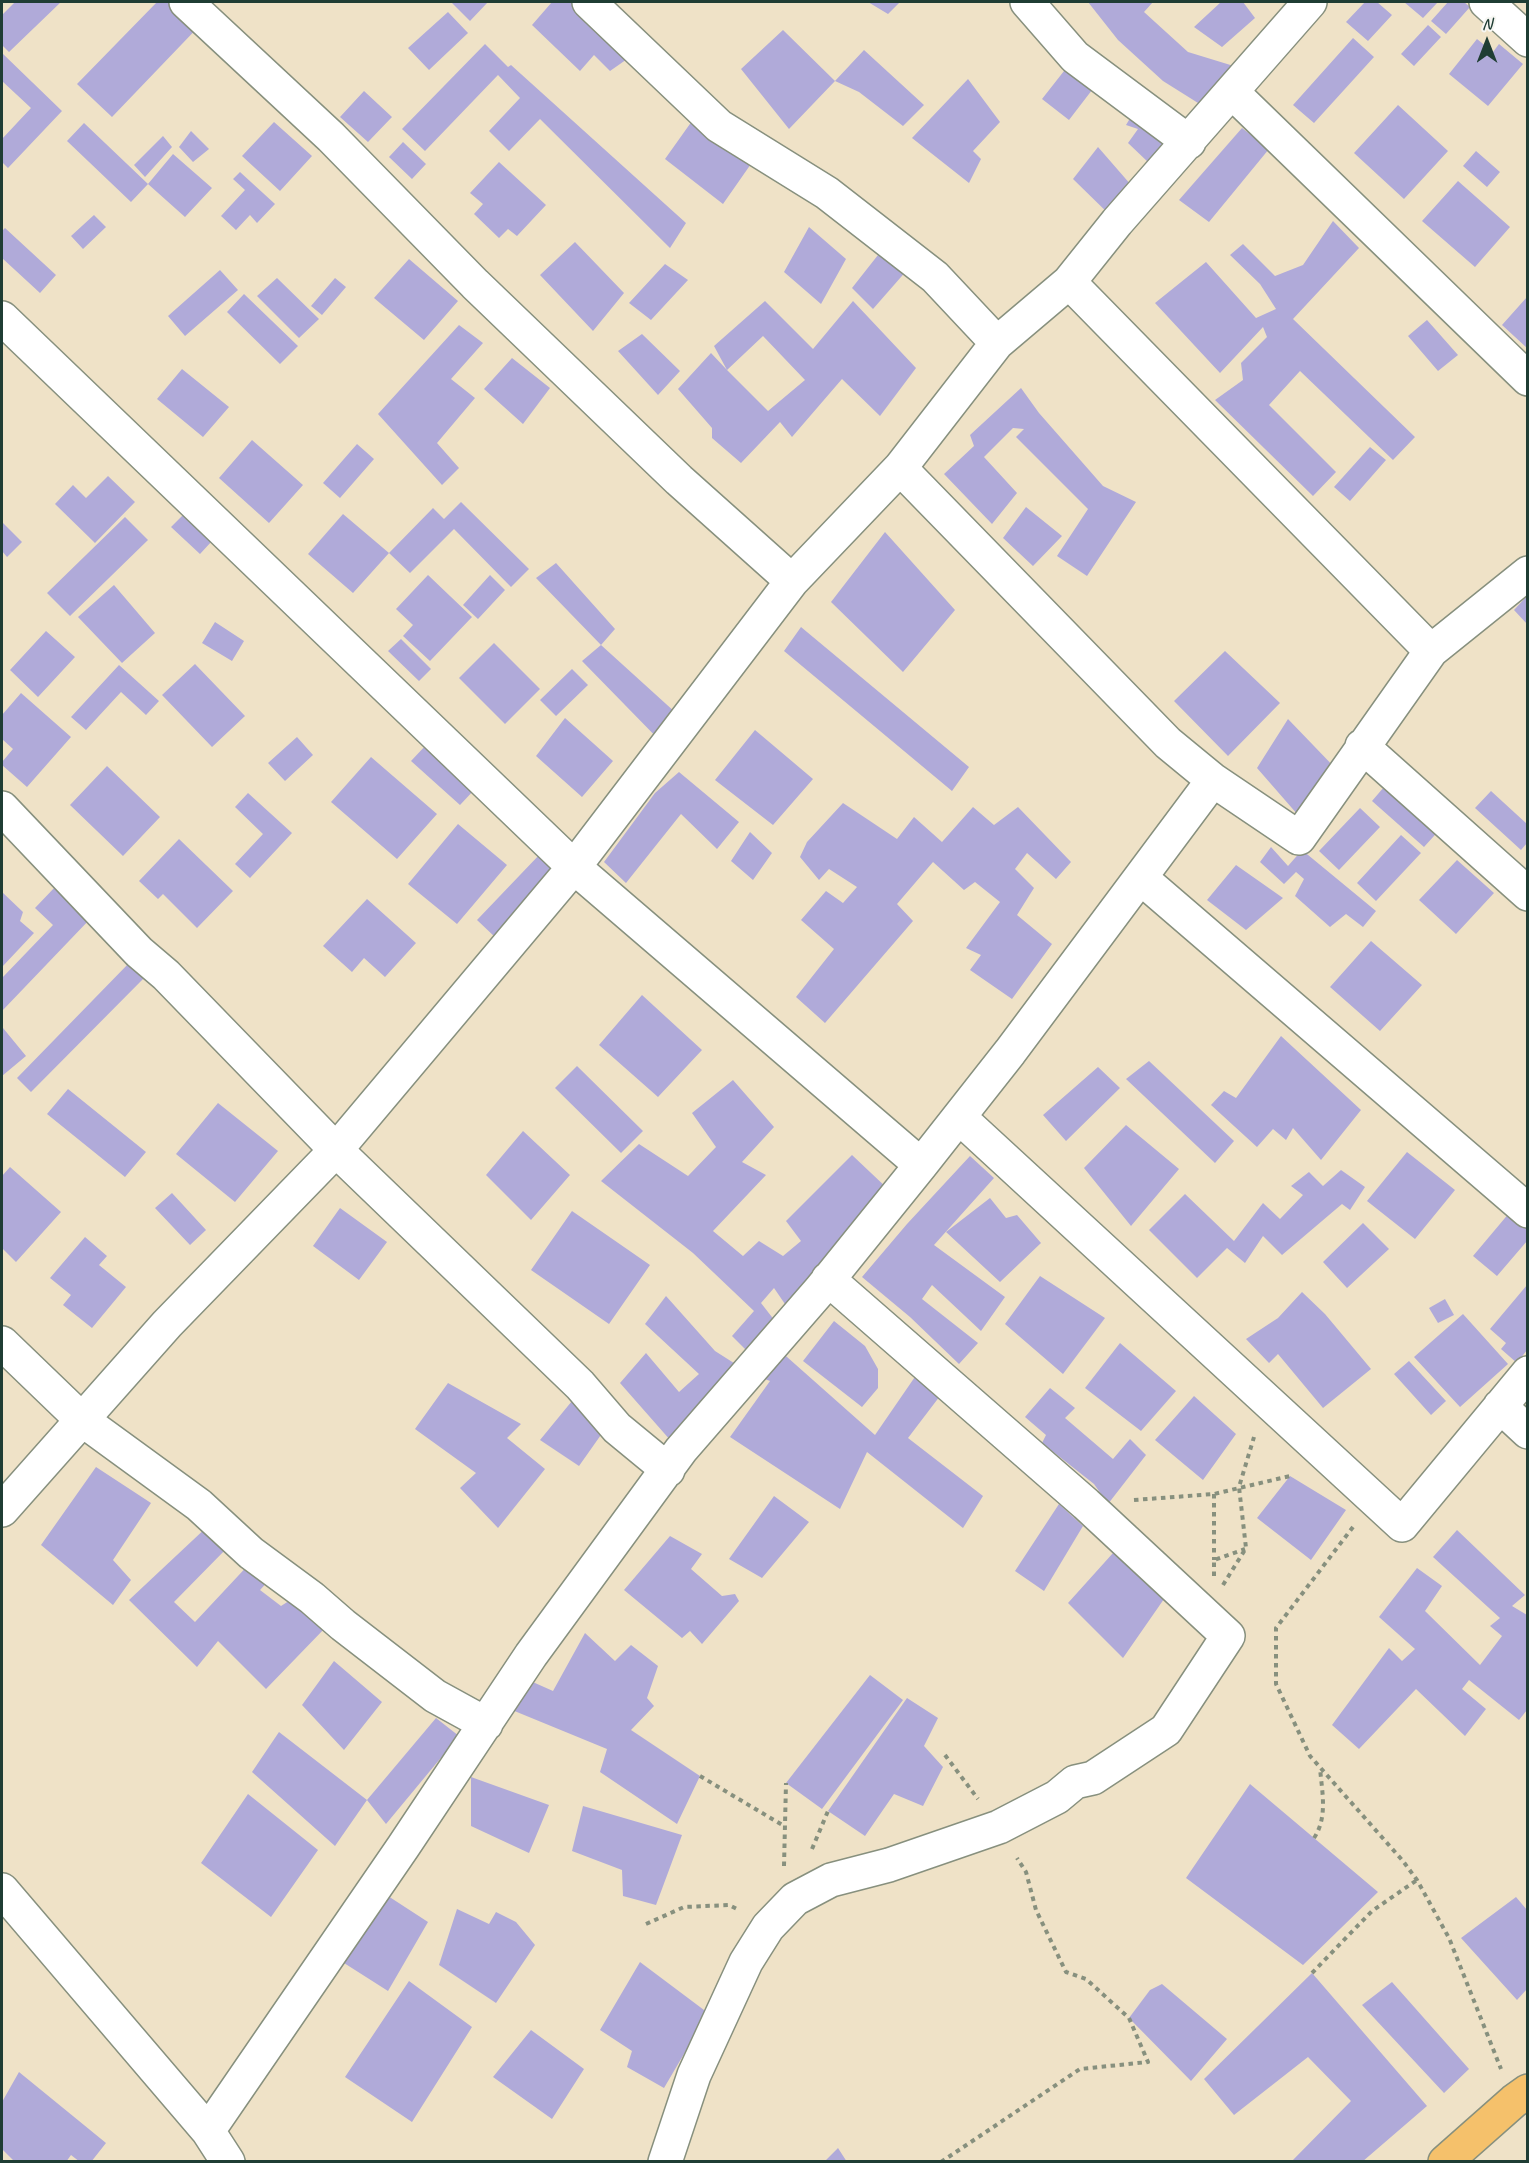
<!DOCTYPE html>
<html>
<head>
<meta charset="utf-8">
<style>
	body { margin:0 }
	#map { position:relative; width:1529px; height:2163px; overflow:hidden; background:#efe2c7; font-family:Caveat,sans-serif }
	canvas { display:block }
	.frame { position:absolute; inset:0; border:3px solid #1f3d34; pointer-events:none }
	.north { position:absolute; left:1457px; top:12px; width:60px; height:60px; -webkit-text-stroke:4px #f6f6f2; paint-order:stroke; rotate:0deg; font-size:16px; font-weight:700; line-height:24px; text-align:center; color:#1f3d34 }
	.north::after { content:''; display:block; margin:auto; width:21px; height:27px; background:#1f3d34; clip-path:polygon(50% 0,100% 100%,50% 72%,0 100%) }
</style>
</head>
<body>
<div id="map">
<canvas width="1529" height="2163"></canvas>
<div class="frame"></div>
<div class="north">N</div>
</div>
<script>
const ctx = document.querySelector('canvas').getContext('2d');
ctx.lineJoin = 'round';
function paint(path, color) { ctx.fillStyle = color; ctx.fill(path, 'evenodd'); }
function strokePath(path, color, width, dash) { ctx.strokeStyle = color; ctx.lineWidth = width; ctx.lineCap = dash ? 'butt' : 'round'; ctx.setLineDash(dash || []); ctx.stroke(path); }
paint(new Path2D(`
	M15 2H61L9 52 2 45V15Z
	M157 2H186L205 20 112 117 77 84Z
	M451 2H488L470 21Z
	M552 2H589L640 50 610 71 594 55 580 71 532 25Z
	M868 2H900L888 14Z
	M1088 2H1153L1144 12 1188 52 1250 71 1214 113 1163 81 1118 40Z
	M1221 2H1243L1255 18 1222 47 1194 27Z
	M1365 2H1377L1392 15 1368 41 1346 22Z
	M1404 2H1438L1423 18Z
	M1448 2H1464L1470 7 1446 34 1431 21Z
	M448 12 468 33 429 70 408 48Z
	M1428 25 1441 37 1414 66 1401 54Z
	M783 30 835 81 789 129 741 69Z
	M1353 38 1374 57 1314 123 1293 105Z
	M1477 39 1493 52 1499 44 1523 64 1488 106 1449 74Z
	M485 44 508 67 511 65 686 223 670 248 540 119 509 151 489 131 520 98 498 75 425 151 402 129Z
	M864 50 924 105 903 126 859 92 835 81Z
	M2 53 62 111 8 168 2 162V139L31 108 2 81Z
	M1075 57 1102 77 1069 120 1042 99Z
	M968 79 1000 122 973 151 981 159 969 183 912 138Z
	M364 91 392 117 368 142 340 117Z
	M1138 105 1189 142 1149 163 1128 143 1138 129 1126 125Z
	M1398 105 1448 151 1404 199 1354 153Z
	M697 114 760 151 723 204 665 159Z
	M274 122 312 156 280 191 242 156Z
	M84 123 148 184 131 202 67 141Z
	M1242 128 1269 149 1209 222 1179 200Z
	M191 131 209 149 193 162 179 147Z
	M163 136 172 147 145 177 134 165Z
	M403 142 426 164 412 179 389 157Z
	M1098 147 1138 193 1117 222 1073 179Z
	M1476 151 1500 172 1487 187 1463 166Z
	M173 154 212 188 185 217 148 184Z
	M499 162 546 205 517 236 508 229 499 238 474 214 483 204 470 193Z
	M240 172 275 204 257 223 250 215 236 230 221 216 245 190 233 179Z
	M1458 181 1510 227 1475 267 1422 221Z
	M94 215 106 227 83 249 71 236Z
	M1333 221 1359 248 1293 319 1415 437 1393 460 1300 371 1269 405 1336 472 1313 496 1215 400 1243 380 1241 363 1267 337 1263 327 1220 373 1155 303 1206 262 1256 318 1276 309 1260 284 1230 255 1243 244 1275 276 1303 265Z
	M809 227 846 259 821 304 784 272Z
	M5 228 56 275 40 293 2 258V231Z
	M575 242 624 293 593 331 540 275Z
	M878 255 908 269 873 309 852 288Z
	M409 259 458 301 424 340 374 298Z
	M665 264 688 280 651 320 629 303Z
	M220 270 238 290 185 336 168 316Z
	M277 278 319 319 299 338 257 296Z
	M335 278 346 287 322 315 311 306Z
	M244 294 298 346 280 364 227 312Z
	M1527 297V348L1502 325Z
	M765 301 813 349 853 301 916 368 880 416 842 379 792 437 780 422 741 463 712 438V428L678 389 711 353 727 370 714 346ZM763 336 805 380 768 411 727 370Z
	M1427 320 1458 355 1438 371 1408 336Z
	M459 325 483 343 451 379 475 398 437 443 459 468 442 485 378 414Z
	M642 334 680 371 658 395 618 351Z
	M512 358 550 388 523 424 484 389Z
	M182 369 229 407 203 437 157 399Z
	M1021 388 1039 413 1103 486 1136 502 1087 576 1057 556 1088 509 1016 437 1024 429 1013 428 984 457 1017 493 992 524 944 474 974 446 970 435Z
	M252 440 303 485 269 523 219 478Z
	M357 444 374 459 340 498 323 483Z
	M1370 447 1386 460 1350 501 1334 487Z
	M108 476 135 502 95 543 55 504 73 485 86 498Z
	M461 502 529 569 511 587 454 529 410 573 389 553 433 508 444 519Z
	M1026 507 1062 536 1033 566 1003 538Z
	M184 514 212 541 200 554 171 527Z
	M343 514 389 553 353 593 308 554Z
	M125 517 148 540 70 616 47 593Z
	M3 523 22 542 7 557 2 551Z
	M885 532 955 610 903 672 831 602Z
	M556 563 615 629 601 645 536 578Z
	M428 575 472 617 430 661 403 636 413 625 396 609Z
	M490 575 505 590 478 619 463 605Z
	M114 585 155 633 122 663 78 617Z
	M1527 596V624L1514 610Z
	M215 622 244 641 232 661 202 643Z
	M801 627 969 767 952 791 784 651Z
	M46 631 75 657 38 697 10 670Z
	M401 639 431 669 419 681 388 651Z
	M494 643 540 689 505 724 459 678Z
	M601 645 687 723 667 748 582 661Z
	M1225 651 1280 703 1228 756 1174 701Z
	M195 664 245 716 212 747 162 695Z
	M119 665 159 701 146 715 121 692 86 730 71 717Z
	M572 669 588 685 556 716 540 700Z
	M21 693 71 737 27 787 2 765V762L13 749 2 739V715Z
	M565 718 613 761 582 797 536 756Z
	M1288 719 1339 772 1298 815 1257 768Z
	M755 730 813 779 773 825 715 780Z
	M297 737 313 755 285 781 268 763Z
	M427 744 475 789 460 805 411 761Z
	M371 757 437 814 397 859 331 802Z
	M107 766 160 817 123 856 70 805Z
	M679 772 739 822 717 849 681 814 626 883 604 862 655 793Z
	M1390 780 1443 826 1424 847 1372 801Z
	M1491 791 1527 824V843L1521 850 1475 808Z
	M248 793 292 833 250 878 235 864 263 834 235 807Z
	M843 803 897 839 914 817 942 842 973 807 994 825 1018 807 1071 862 1056 879 1027 853 1015 869 1034 888 1017 915 1052 944 1012 999 970 970 981 955 966 948 1000 902 975 882 964 890 933 862 897 904 913 921 825 1023 796 997 834 949 801 920 826 891 843 903 857 887 829 869 819 880 800 857 807 842Z
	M1360 808 1380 827 1339 870 1319 851Z
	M458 824 507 865 457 924 408 884Z
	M750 832 772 853 753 880 731 861Z
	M1401 835 1421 853 1376 901 1357 883Z
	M179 839 233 891 197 928 163 894 158 899 139 881Z
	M1271 847 1288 866 1302 850 1376 911 1363 927 1346 914 1330 927 1295 896 1304 879 1296 872 1284 884 1260 862Z
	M541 853 560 871 496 938 477 920Z
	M1457 860 1494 893 1456 934 1419 900Z
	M1236 865 1283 898 1246 930 1207 900Z
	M56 886 91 918 2 1011V978L53 925 35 908Z
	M2 892 23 912 20 921 34 933 2 967Z
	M367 899 416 943 385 977 364 958 352 972 323 946Z
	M1371 941 1422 985 1380 1031 1330 987Z
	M131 961 146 976 31 1092 17 1078Z
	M642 995 702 1050 658 1097 599 1045Z
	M3 1028 26 1056 2 1076V1029Z
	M1281 1036 1361 1110 1321 1160 1293 1128 1286 1140 1273 1129 1257 1147 1211 1105 1224 1091 1236 1098Z
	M1149 1061 1234 1141 1215 1163 1126 1079Z
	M577 1066 643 1131 621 1153 555 1088Z
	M1098 1067 1120 1088 1066 1141 1043 1115Z
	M733 1080 774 1127 742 1162 766 1175 713 1231 743 1256 759 1241 783 1256 801 1241 786 1221 852 1155 889 1190 787 1307 774 1288 761 1303 775 1321 748 1352 732 1336 754 1311 693 1253 601 1181 639 1144 688 1176 716 1147 692 1113Z
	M68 1089 146 1152 125 1177 47 1114Z
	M218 1103 278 1151 235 1202 176 1154Z
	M1126 1125 1179 1169 1131 1226 1084 1168Z
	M523 1131 570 1175 531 1220 486 1175Z
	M1407 1152 1455 1190 1415 1239 1367 1201Z
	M970 1156 994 1178 934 1245 1005 1297 981 1331 932 1285 922 1299 978 1343 959 1364 910 1317 862 1277 907 1224Z
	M10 1167 61 1212 16 1262 2 1248V1176Z
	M1341 1170 1365 1187 1350 1210 1342 1204 1282 1255 1263 1236 1245 1263 1227 1248 1197 1278 1149 1230 1185 1194 1234 1241 1263 1203 1280 1219 1303 1195 1291 1186 1309 1172 1323 1186Z
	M172 1193 206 1230 190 1245 155 1208Z
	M990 1198 1006 1218 1017 1215 1041 1243 1000 1282 946 1232Z
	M340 1208 387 1242 359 1280 313 1246Z
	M572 1211 650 1265 609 1324 531 1270Z
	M1510 1212 1527 1227V1241L1497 1276 1473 1256Z
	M1363 1223 1389 1249 1347 1288 1323 1262Z
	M85 1237 107 1256 99 1265 126 1287 92 1328 63 1305 71 1295 50 1278Z
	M1040 1276 1105 1318 1063 1374 1005 1324Z
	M1527 1285V1350L1517 1363 1501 1349 1506 1343 1490 1329Z
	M1302 1292 1325 1314 1371 1369 1323 1408 1278 1354 1269 1363 1246 1339 1278 1318Z
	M666 1296 715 1351 737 1365 671 1441 620 1383 646 1353 679 1392 699 1374 645 1324Z
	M1445 1299 1454 1315 1438 1323 1429 1308Z
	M1463 1314 1508 1364 1460 1407 1414 1357Z
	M834 1321 865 1346 878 1369V1388L862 1407 803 1361Z
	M1120 1343 1176 1391 1141 1431 1085 1388Z
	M778 1349 875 1435 919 1371 943 1392 908 1438 983 1496 963 1528 867 1452 840 1509 730 1437 770 1381 757 1376Z
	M1409 1361 1446 1401 1431 1415 1394 1374Z
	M448 1383 521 1424 507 1438 545 1469 498 1528 460 1488 476 1473 415 1429Z
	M1050 1388 1075 1408 1065 1418 1113 1459 1130 1439 1146 1455 1108 1504 1094 1484 1042 1443 1046 1435 1025 1417Z
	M1194 1396 1236 1434 1203 1480 1155 1440Z
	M572 1401 603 1432 579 1466 540 1440Z
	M96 1467 151 1503 113 1560 131 1580 113 1605 41 1545Z
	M1290 1476 1346 1510 1311 1560 1257 1518Z
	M774 1496 809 1522 762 1578 729 1559Z
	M1059 1504 1083 1526 1044 1591 1015 1571Z
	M209 1525 230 1545 174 1602 195 1622 252 1561 272 1577 260 1590 281 1606 292 1599 326 1627 266 1689 218 1641 197 1667 129 1600Z
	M1457 1530 1525 1595 1512 1606 1527 1615V1710L1519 1720 1469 1680 1462 1689 1486 1709 1465 1736 1416 1689 1359 1749 1332 1725 1389 1648 1402 1661 1415 1649 1379 1617 1417 1568 1442 1586 1425 1611 1480 1665 1502 1636 1490 1626 1500 1618 1433 1557Z
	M670 1536 702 1554 691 1569 722 1596 735 1594 739 1601 702 1644 690 1631 682 1638 624 1590Z
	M1113 1553 1164 1599 1123 1658 1068 1603Z
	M585 1633 615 1661 631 1645 658 1666 647 1698 654 1706 631 1730 700 1776 677 1824 600 1772 607 1749 512 1710 526 1679 553 1691Z
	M334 1661 382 1702 344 1750 302 1705Z
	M870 1675 903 1700 822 1809 786 1783Z
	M907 1698 938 1718 924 1746 943 1767 923 1806 894 1794 865 1836 828 1811Z
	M436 1718 459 1736 386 1824 367 1800Z
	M279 1732 367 1800 335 1846 252 1772Z
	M471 1777 549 1805 529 1853 471 1826Z
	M1250 1784 1378 1892 1303 1965 1186 1878Z
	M248 1794 318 1850 271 1917 201 1863Z
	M583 1806 682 1835 656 1905 623 1896 622 1870 572 1851Z
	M388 1896 428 1922 388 1991 344 1963Z
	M1516 1897 1527 1910V1989L1517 2000 1461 1938Z
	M457 1909 489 1924 496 1912 516 1922 535 1945 496 2003 439 1965Z
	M640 1962 708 2013 664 2088 627 2067 632 2051 600 2030Z
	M1312 1973 1427 2106 1362 2162H1291L1351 2101 1308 2057 1234 2115 1204 2079Z
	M409 1981 472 2027 412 2122 345 2077Z
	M1392 1982 1469 2069 1444 2093 1362 2005Z
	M1162 1984 1227 2039 1191 2081 1129 2018 1150 1990Z
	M531 2030 584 2069 552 2119 493 2077Z
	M19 2072 106 2143 91 2162H80L71 2155 66 2162H15L2 2149V2102Z
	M838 2148 847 2162H824Z`), '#b0aad9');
const minor = new Path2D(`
	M186 2 331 137 475 284 679 480 792 581
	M589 2 719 126 827 193 935 277 997 343
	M1027 2 1075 57 1189 142
	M1486 2 1528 40
	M1232 92 1528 379
	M1069 282 1431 651
	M2 318 574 867 921 1165
	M900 468 1168 743 1213 780 1299 838 1431 651 1528 573
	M1362 746 1528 894
	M2 808 139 952 166 975 336 1150 580 1385 617 1428 668 1470
	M1141 878 1528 1211
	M959 1117 1402 1525 1528 1373
	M2 1343 81 1419 199 1505 251 1553 312 1598 343 1625 435 1696 486 1724
	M1500 1406 1528 1432
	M2 1510 167 1324 336 1150 574 867 792 581 900 468 997 343 1069 282 1117 222 1310 2
	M2 1890 208 2131 228 2162
	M208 2131 403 1847 531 1655 681 1450 820 1290 921 1165 1010 1052 1213 780
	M665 2162 694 2075 746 1962 768 1927 795 1899 831 1880 889 1865 999 1827 1057 1797 1075 1782 1093 1778 1166 1730 1228 1636 1086 1504 828 1279`);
const major = new Path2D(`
	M1445 2162 1514 2101 1528 2091`);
strokePath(minor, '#87907e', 36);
strokePath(major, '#87907e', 36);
strokePath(new Path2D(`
	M1214 1494V1560
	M1134 1500 1214 1494 1290 1476
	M1353 1527 1276 1628V1684L1310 1756 1403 1861 1417 1880 1449 1938 1501 2069
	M1214 1576V1560L1245 1549
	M1223 1585 1246 1548 1239 1487 1254 1437
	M945 1755 978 1799
	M700 1776 784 1826
	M1314 1838C1328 1817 1322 1792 1320 1768
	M812 1849 828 1811
	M784 1866 786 1783
	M646 1924 684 1907 729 1905 739 1910
	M1312 1973 1372 1911 1417 1880
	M941 2162 1080 2069 1148 2062 1129 2018 1086 1979 1066 1972 1036 1910 1026 1872 1017 1858`), '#87907e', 4, [4.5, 4.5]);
strokePath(minor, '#fff', 33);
strokePath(major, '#f5c16b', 33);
</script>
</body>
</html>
